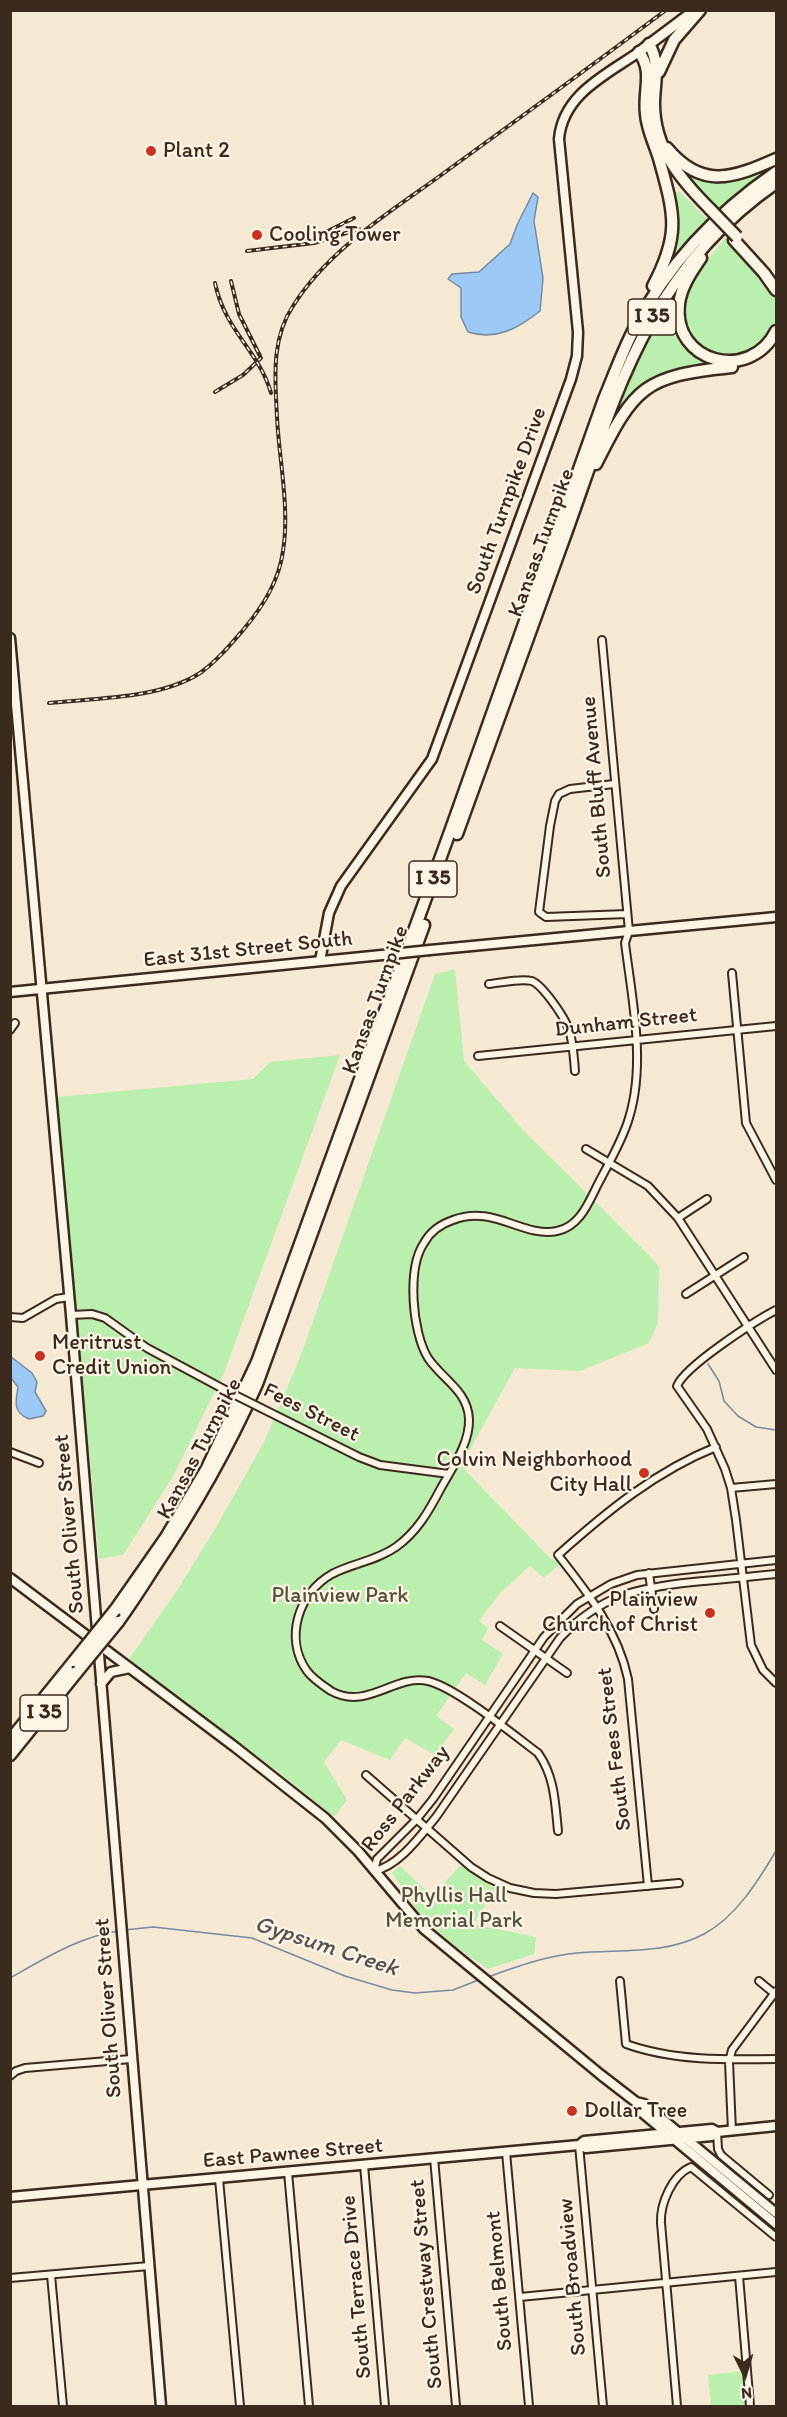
<!DOCTYPE html>
<html>
<head>
<meta charset="utf-8">
<style>
	body { margin:0 }
	#map { position:relative; width:787px; height:2417px; overflow:hidden; background:#f5e9d3; font-family:Itim,sans-serif }
	canvas { display:block }
	.frame { position:absolute; inset:0; border:12px solid #3b2a1e; pointer-events:none }
	.north { position:absolute; left:715px; top:2345px; width:60px; height:60px; -webkit-text-stroke:4px #fcf5e5; paint-order:stroke; rotate:175deg; font-size:16px; font-weight:700; line-height:24px; text-align:center; color:#3b2a1e }
	.north::after { content:''; display:block; margin:auto; width:21px; height:27px; background:#3b2a1e; clip-path:polygon(50% 0,100% 100%,50% 72%,0 100%) }
</style>
</head>
<body>
<div id="map">
<canvas width="787" height="2417"></canvas>
<div class="frame"></div>
<div class="north">N</div>
</div>
<script>
const ctx = document.querySelector('canvas').getContext('2d');
ctx.lineJoin = 'round';
function paint(path, color) { ctx.fillStyle = color; ctx.fill(path, 'evenodd'); }
function strokePath(path, color, width, dash) { ctx.strokeStyle = color; ctx.lineWidth = width; ctx.lineCap = dash ? 'butt' : 'round'; ctx.setLineDash(dash || []); ctx.stroke(path); }
function write(font, color, halo, rows, align = 'center') {
  ctx.font = font + ' Itim,sans-serif'; ctx.lineWidth = 4.5; ctx.setLineDash([]); ctx.textBaseline = 'middle'; ctx.strokeStyle = halo; ctx.fillStyle = color; for (const [text, x, y, turn = 0] of rows) {
    ctx.save(); ctx.translate(x, y); ctx.rotate((+turn || 0) * Math.PI / 180); ctx.textAlign = isNaN(turn) ? turn : align; if (halo) ctx.strokeText(text, 0, 0); ctx.fillText(text, 0, 0); ctx.restore();
  }
}
paint(new Path2D(`
	M770 166 772 171 717 215 685 179 691 173C725 185 738 178 770 166Z
	M679 191 710 222 675 260 671 257V195Z
	M726 237C740 253 769 277 775 297 787 354 712 382 687 329 683 320 681 308 685 298 692 275 711 256 726 237Z
	M672 298 676 301V317L711 363 710 366 689 369 624 406 619 404 651 332Z
	M455 969 464 1061 522 1129 651 1257 659 1267 658 1323 649 1343 580 1371 515 1368 461 1466 551 1559 561 1563 544 1578 530 1566 500 1593 479 1621 488 1628 482 1640 503 1654 485 1685 466 1673 436 1716 454 1729 435 1755 405 1738 390 1760 341 1740 324 1762 347 1800 334 1817 280 1773 148 1676 129 1659 176 1592 217 1526 265 1440 301 1355 435 974Z
	M340 1055 224 1373 172 1478 123 1555 99 1559 57 1097 253 1079 270 1062Z
	M462 1864 496 1889 473 1924 536 1937 534 1954 488 1969 462 1951 424 1920 392 1873 400 1866 432 1896Z
	M745 2371 748 2406H711L708 2375Z`), '#bbefaf');
const water = new Path2D(`
	M533 193 538 197 534 221 543 278 540 311C519 328 496 341 468 332L461 317V288L448 279 452 274 479 272 510 244 517 225Z
	M10 1356 32 1373 37 1382 35 1392 46 1411 43 1416 29 1419C12 1412 16 1401 18 1387L11 1378Z`);
paint(water, '#9dc9f7');
strokePath(water, '#7689a0', 1.5);
strokePath(new Path2D(`
	M708 1364 719 1381 724 1401 738 1416 756 1427 776 1430
	M124 1930 153 1927 252 1938 345 1976 392 1990 415 1993 453 1990 481 1979
	M488 1977C518 1966 546 1956 577 1953 620 1949 665 1955 704 1934 736 1917 758 1881 776 1851
	M10 1978C44 1959 80 1936 119 1931`), '#7689a0', 1.5);
const street = new Path2D(`
	M614 784 570 789 559 794 555 801 550 826 539 912 546 917 627 914
	M732 973 746 1123 776 1180
	M489 984C501 983 520 978 532 981 539 984 544 991 549 997 572 1027 572 1034 575 1071
	M10 1030 15 1023
	M478 1056 776 1026
	M586 1149 648 1186 678 1218 776 1370
	M678 1218 707 1199
	M686 1294 744 1257
	M776 1310C755 1321 685 1366 677 1386L707 1429 725 1469 731 1488 736 1520 751 1645 763 1670 776 1683
	M71 1315 92 1314 105 1318 147 1348 229 1392
	M10 1317 23 1318 56 1299 69 1297
	M261 1408 359 1457 380 1465 449 1474
	M10 1452 39 1463
	M731 1488 776 1484
	M776 1560 637 1575 611 1584 577 1604 544 1637 433 1799 417 1819 377 1859 374 1871C399 1866 420 1836 436 1817L560 1638C601 1595 636 1588 693 1582 721 1579 749 1577 776 1574
	M649 1573 654 1609
	M500 1626 567 1673
	M366 1775 471 1867 488 1878 510 1888 534 1893 556 1894 679 1883
	M558 1831C555 1803 555 1777 538 1753 514 1735 455 1687 428 1681 394 1674 367 1711 331 1691 322 1685 313 1679 307 1671 284 1639 298 1593 332 1574 353 1563 376 1561 396 1547 417 1532 429 1511 441 1488 452 1468 470 1443 469 1419 468 1391 442 1379 428 1358 412 1332 407 1268 424 1243 430 1232 441 1224 453 1220 493 1204 523 1238 557 1231 579 1227 588 1204 597 1186 608 1164 622 1142 629 1118 646 1063 632 999 625 943L629 931 602 640
	M648 1886 628 1679C618 1631 588 1593 558 1555 606 1512 656 1471 716 1447
	M620 1981 626 2044C673 2061 727 2060 776 2059
	M759 1981 776 1995
	M10 2076 16 2071 25 2068 131 2059
	M732 2131 729 2062 732 2050 776 1991
	M717 2132 718 2149 721 2155 769 2195
	M579 2145 603 2406
	M506 2152 529 2406
	M434 2158 456 2406
	M364 2165 385 2406
	M288 2172 309 2406
	M219 2179 240 2406
	M51 2275 63 2406
	M739 2276 750 2406
	M10 2278 149 2266
	M520 2297 776 2272
	M677 2406 661 2223C660 2204 672 2175 691 2167L776 2237`);
const secondary = new Path2D(`
	M10 638 71 1315 161 2406
	M430 950 776 917
	M320 961 329 913 341 886 432 759 571 379 577 356 578 332 559 139C563 94 606 75 639 52
	M10 992 392 954
	M10 1578 235 1747 325 1818 358 1851 424 1929 601 2075 636 2102 644 2104 776 2213
	M101 1684 111 1672 130 1668
	M636 2102 639 2110 776 2224
	M579 2145 584 2141 712 2129 717 2132
	M10 2197 579 2145 586 2148 712 2136 717 2132 776 2126`);
const primary = new Path2D(`
	M639 52 695 10`);
const highway = new Path2D(`
	M649 44C661 65 654 81 654 104 654 148 680 179 710 209
	M639 52C654 72 643 90 646 114 647 131 656 146 660 162 675 216 680 235 653 286
	M659 72 674 40 700 10
	M667 148C702 190 733 178 776 159
	M734 240 764 273 776 290
	M701 258C692 271 681 287 679 304 672 363 750 383 776 331
	M596 464C635 386 644 376 732 367
	M457 834C492 738 526 643 561 547 614 403 642 276 776 183
	M115 1610 166 1537 207 1468 257 1362 451 829 604 399C614 375 623 350 635 327 668 264 718 212 776 172
	M118 1622C131 1604 142 1587 154 1568 194 1509 228 1449 257 1384L424 925
	M10 1740 74 1661
	M10 1755 77 1672`);
strokePath(street, '#3b2a1e', 10);
strokePath(secondary, '#3b2a1e', 13);
strokePath(primary, '#3b2a1e', 14);
strokePath(highway, '#3b2a1e', 15);
strokePath(street, '#fcf5e5', 6);
strokePath(secondary, '#fcf5e5', 8);
strokePath(primary, '#fcf5e5', 9);
strokePath(highway, '#fcf5e5', 10);
const rail = new Path2D(`
	M316 237 354 218
	M247 251 314 243 359 229
	M231 281 239 314 260 356
	M215 283C225 331 259 351 271 393
	M215 392 243 375 261 358
	M49 703C95 698 160 699 200 673 217 661 231 644 244 629 263 606 279 581 283 551 290 508 279 460 277 417 275 379 271 339 293 306 330 247 394 210 448 170 521 117 594 64 666 10`);
strokePath(rail, '#3b2a1e', 4);
strokePath(rail, '#fcf5e5', 1.5, [4.5]);
const streetBridge = new Path2D(`
	M229 1392 261 1408`);
const secondaryBridge = new Path2D(`
	M392 954 430 950`);
const highwayBridge = new Path2D(`
	M710 209 737 237
	M74 1661 115 1610
	M77 1672 118 1622`);
strokePath(streetBridge, '#3b2a1e', 10, []);
strokePath(secondaryBridge, '#3b2a1e', 13, []);
strokePath(highwayBridge, '#3b2a1e', 15, []);
strokePath(streetBridge, '#fcf5e5', 6);
strokePath(secondaryBridge, '#fcf5e5', 8);
strokePath(highwayBridge, '#fcf5e5', 10);
for (const [x, y, r, color] of [
	[151,151,6,"#c8321e"],
	[257,235,6,"#c8321e"],
	[40,1356,6,"#c8321e"],
	[644,1473,6,"#c8321e"],
	[710,1613,6,"#c8321e"],
	[572,2111,6,"#c8321e"]
]) { const dot = new Path2D(); dot.arc(x, y, r, 0, 2 * Math.PI); ctx.fillStyle = color; ctx.fill(dot); strokePath(dot, '#fcf5e5', 2); }
for (const [x, y, w] of [
	[652,317,48],
	[433,879,48],
	[44,1713,48]
]) { const box = new Path2D(); box.roundRect(x - w / 2, y - 18, w, 36, 4.5); ctx.fillStyle = '#fcf5e5'; ctx.fill(box); strokePath(box, '#3b2a1e', 1.5); }
write('bold 21px', '#3b2a1e', null, [
	["I 35",652,317],
	["I 35",433,879],
	["I 35",44,1713]
]);
write('22px', '#3b2a1e', '#fcf5e5', [
	["Plant 2",163,151],
	["Cooling Tower",269,235],
	["Meritrust",52,1343],
	["Credit Union",52,1368],
	["Colvin Neighborhood",632,1460,"right"],
	["City Hall",632,1485,"right"],
	["Plainview",698,1600,"right"],
	["Church of Christ",698,1625,"right"],
	["Dollar Tree",584,2111]
], 'left');
write('22px', '#3b2a1e', '#fcf5e5', [
	["South Turnpike Drive",507,501,-70],
	["Kansas Turnpike",542,543,-70],
	["South Bluff Avenue",597,787,-95],
	["East 31st Street South",248,950,-6],
	["Kansas Turnpike",376,1000,-70],
	["Dunham Street",626,1023,-6],
	["Fees Street",311,1413,27],
	["Kansas Turnpike",200,1449,-62],
	["South Oliver Street",70,1524,-95],
	["South Fees Street",615,1749,-97],
	["Ross Parkway",406,1799,-52],
	["South Oliver Street",109,2008,-94],
	["East Pawnee Street",293,2154,-5],
	["South Broadview",573,2277,-95],
	["South Belmont",500,2281,-95],
	["South Crestway Street",427,2284,-95],
	["South Terrace Drive",357,2287,-95]
]);
write('22px', '#55513b', '#fcf5e5', [
	["Plainview Park",340,1596],
	["Phyllis Hall",454,1896],
	["Memorial Park",454,1921]
]);
write('italic 24px', '#545254', '#fcf5e5', [
	["Gypsum Creek",326,1947,18]
]);
</script>
</body>
</html>
